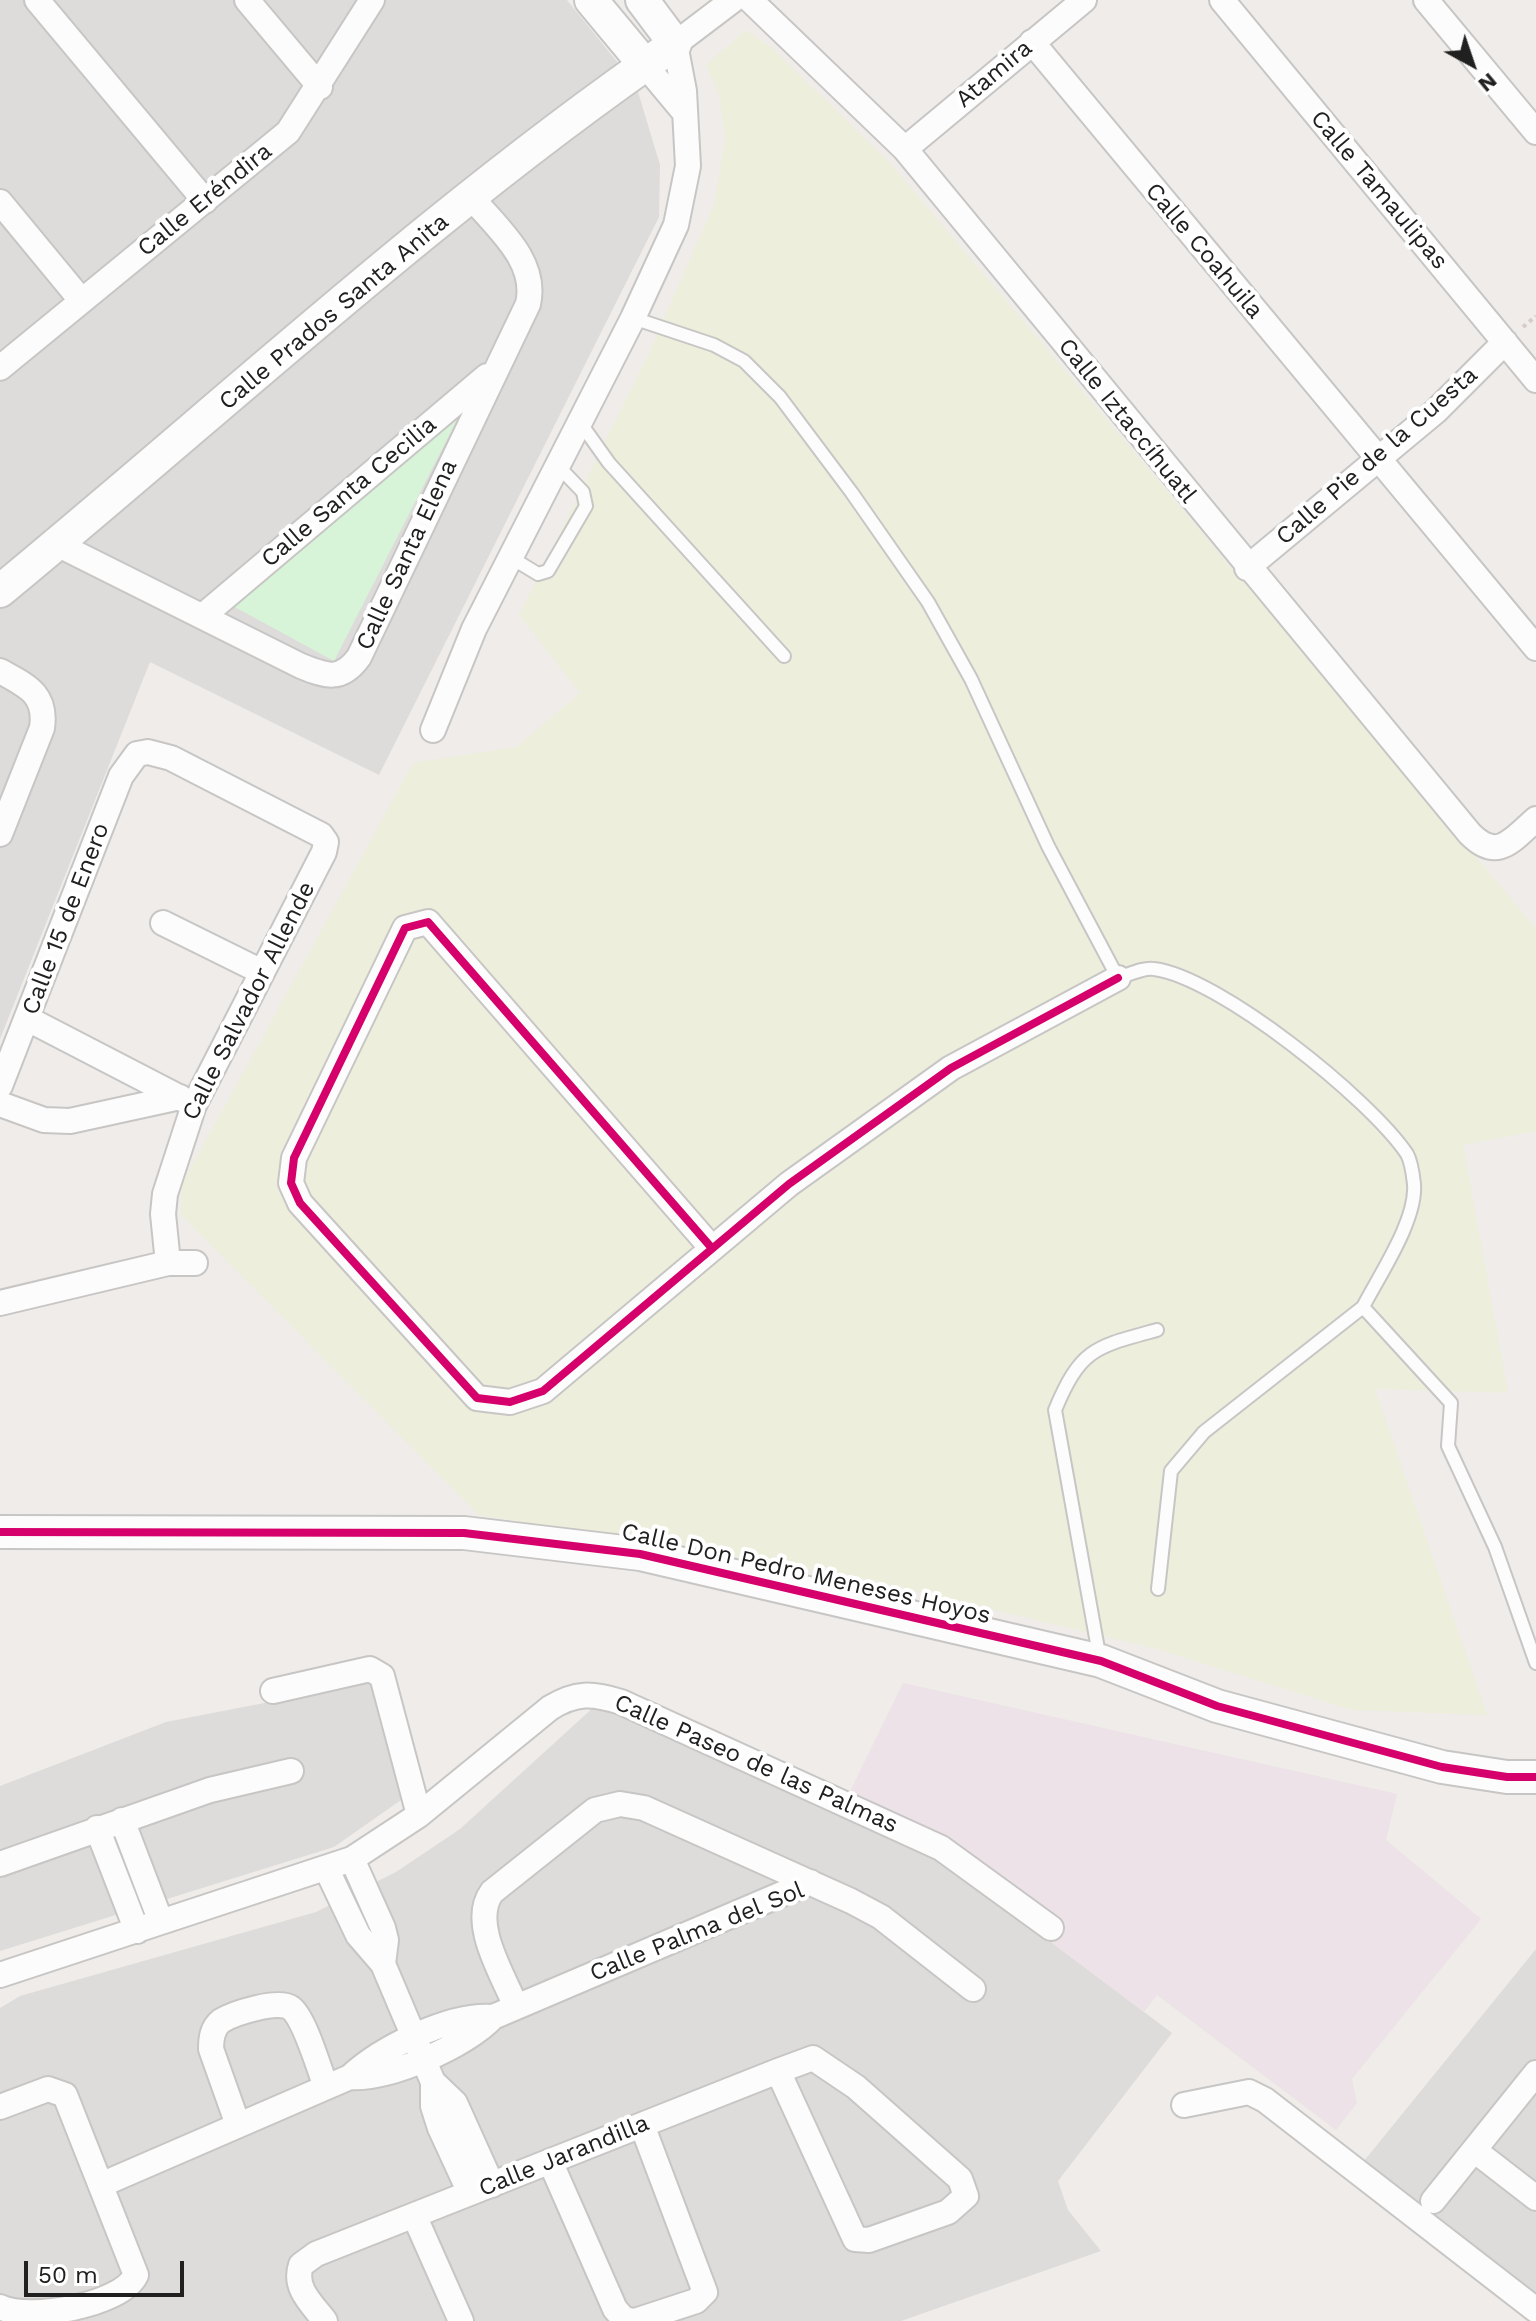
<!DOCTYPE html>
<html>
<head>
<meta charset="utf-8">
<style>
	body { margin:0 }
	#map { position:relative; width:1536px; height:2321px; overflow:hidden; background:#efece9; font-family:"Work Sans",sans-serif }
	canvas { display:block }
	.north { position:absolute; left:1432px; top:24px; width:80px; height:80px; -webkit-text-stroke:6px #fff; paint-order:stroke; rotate:140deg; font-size:22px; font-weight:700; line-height:32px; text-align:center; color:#202020 }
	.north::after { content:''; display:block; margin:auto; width:28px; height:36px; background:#202020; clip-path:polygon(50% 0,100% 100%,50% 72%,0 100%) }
	.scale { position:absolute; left:24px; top:2261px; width:160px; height:36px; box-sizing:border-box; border:4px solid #202020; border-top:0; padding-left:10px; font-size:24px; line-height:28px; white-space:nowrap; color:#202020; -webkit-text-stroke:6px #fff; paint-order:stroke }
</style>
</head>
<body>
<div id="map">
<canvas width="1536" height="2321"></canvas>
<div class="north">N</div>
<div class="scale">50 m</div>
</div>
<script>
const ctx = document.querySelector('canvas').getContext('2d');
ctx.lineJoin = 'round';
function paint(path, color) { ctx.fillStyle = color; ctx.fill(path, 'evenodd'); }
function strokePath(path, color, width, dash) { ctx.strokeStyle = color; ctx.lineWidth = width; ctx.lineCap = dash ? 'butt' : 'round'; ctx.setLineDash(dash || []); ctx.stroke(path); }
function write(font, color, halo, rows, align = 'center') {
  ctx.font = font + ' "Work Sans",sans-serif'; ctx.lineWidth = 8; ctx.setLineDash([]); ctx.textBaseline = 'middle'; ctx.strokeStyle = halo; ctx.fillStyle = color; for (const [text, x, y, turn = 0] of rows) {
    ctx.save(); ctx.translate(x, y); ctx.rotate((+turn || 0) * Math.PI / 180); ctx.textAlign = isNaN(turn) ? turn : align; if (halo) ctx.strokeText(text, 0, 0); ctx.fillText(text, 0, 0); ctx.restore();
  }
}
paint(new Path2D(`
	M0 0H567L636 85 660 165 659 217 379 775 150 662 0 1039Z
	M373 1682 401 1800 334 1847 0 1951V1786L166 1722Z
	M596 1705 934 1854 1172 2033 1058 2181 1068 2210 1101 2251 901 2321H0V2008L20 1996 316 1912 396 1872 460 1829Z
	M1536 1949V2295L1364 2161Z`), '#dedcda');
paint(new Path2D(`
	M903 1683 1397 1794 1386 1840 1481 1919 1352 2079 1357 2103 1336 2130 1157 1995 1144 2012 934 1854 840 1812Z`), '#ece2e7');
paint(new Path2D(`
	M746 30 772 48 888 161 1536 928V1131L1463 1145 1508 1393 1375 1389 1487 1715 1352 1710 1157 1649 862 1578 479 1515 181 1215 182 1184 413 763 516 747 580 693 519 615 648 355 715 202 725 140 720 97 706 65Z`), '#edeedc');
paint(new Path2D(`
	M461 412 334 661 231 605Z`), '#d8f4d8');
const service = new Path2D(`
	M633 318 714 345 744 361 780 397 852 493 928 602 971 679 1048 846 1118 978C1128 975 1144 967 1154 969 1219 977 1370 1099 1407 1154 1411 1161 1413 1175 1414 1184 1417 1220 1380 1274 1363 1307L1451 1403 1448 1446 1495 1547 1536 1663
	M579 421 609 463 784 656
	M510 557 538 574 548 571 586 506 583 492 557 465
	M1158 1589 1171 1471 1204 1432 1363 1307
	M1100 1660 1055 1410C1081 1348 1095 1347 1157 1330`);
const minor = new Path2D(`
	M37 0 205 201
	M247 0 320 87
	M750 0 905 149 1470 834C1498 862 1512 840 1536 819
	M1222 0 1536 380
	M1426 0 1536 132
	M1032 42 1536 648
	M645 65 685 113
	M905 149 1084 0
	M0 202 81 300
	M0 368 288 132 372 0
	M57 544 301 666C326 676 341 682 359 657L528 304C538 261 497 228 471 197
	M1247 568 1436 411 1505 342
	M204 615 487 376
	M0 671C27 686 47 694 42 728L0 834
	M433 730 474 629 633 318 676 225 688 166 684 91 675 44 733 0
	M163 923 262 972
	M28 1019 194 1105
	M0 1086 121 776 137 754 148 752 171 758 321 835 326 842 324 852 194 1105 165 1194 163 1214 168 1263
	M0 1104 44 1120 70 1121 180 1097
	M710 1246 428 922 405 928 294 1158 291 1183 300 1203 477 1398 510 1402 543 1391 789 1184 951 1068 1118 978
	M0 1303 168 1263H195
	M273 1691 370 1669 382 1676 419 1815
	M122 1820 161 1922
	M97 1828 137 1931
	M352 1859 383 1928 386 1940 383 1964
	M0 1864 210 1790 291 1771
	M327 1870 358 1935 383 1964 433 2082V2106L440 2128 470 2193
	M0 1975 352 1859 419 1815 550 1708C576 1692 592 1693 621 1702L941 1848 1051 1928
	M516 2007C504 1976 469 1923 492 1892L595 1810 620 1804 644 1808 851 1901 881 1917 973 1989
	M350 2077C389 2080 466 2046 493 2017L810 1882
	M433 2082 455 2103 492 2185
	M1184 2105 1249 2092 1265 2100 1536 2310
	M0 2107 48 2089 65 2095 136 2275C121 2306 28 2321 0 2307
	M238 2125 211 2049C211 2039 212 2028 221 2021 234 2013 279 1999 291 2008 305 2019 319 2069 326 2087
	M1474 2150 1536 2198
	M550 2161 615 2309 624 2319 634 2321
	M103 2184 350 2077C381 2048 451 2013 493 2017
	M1433 2201 1536 2073
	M414 2215 461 2321
	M325 2321C312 2304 293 2288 301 2265L316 2254 778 2071 813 2058 856 2087 960 2179 966 2196 948 2212 869 2240 855 2239 778 2071
	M635 2321 696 2301 705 2292 642 2125`);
const tertiary = new Path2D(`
	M591 0 645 65
	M0 591C222 408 439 206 675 44L642 0
	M0 1532 464 1533 640 1554 1101 1661 1217 1706 1442 1767 1507 1777H1536`);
strokePath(service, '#c7c6c5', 16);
strokePath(minor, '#c7c6c5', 28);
strokePath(tertiary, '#c7c6c5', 36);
strokePath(new Path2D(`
	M1523 327 1536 316`), '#d8cac7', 4, [4, 4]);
strokePath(service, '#fdfcfc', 12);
strokePath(minor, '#fdfcfc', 24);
strokePath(tertiary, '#fdfcfc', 32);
strokePath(new Path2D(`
	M710 1246 428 922 405 928 294 1158 291 1183 300 1203 477 1398 510 1402 543 1391 789 1184 951 1068 1118 978
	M0 1532 464 1533 640 1554 1101 1661 1217 1706 1442 1767 1507 1777H1536`), '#d6006c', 8);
write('24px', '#202020', '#fff', [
	["Atamira",994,74,-40],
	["Calle Tamaulipas",1379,190,50],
	["Calle Eréndira",205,200,-39],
	["Calle Coahuila",1204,251,50],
	["Calle Prados Santa Anita",334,312,-40],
	["Calle Iztaccíhuatl",1127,421,51],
	["Calle Pie de la Cuesta",1377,456,-41],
	["Calle Santa Cecilia",349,492,-40],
	["Calle Santa Elena",407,555,-65],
	["Calle 15 de Enero",66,919,-69],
	["Calle Salvador Allende",249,1001,-63],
	["Calle Don Pedro Meneses Hoyos",806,1574,13],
	["Calle Paseo de las Palmas",756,1764,24],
	["Calle Palma del Sol",697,1932,-22],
	["Calle Jarandilla",564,2156,-22]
]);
</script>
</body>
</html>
